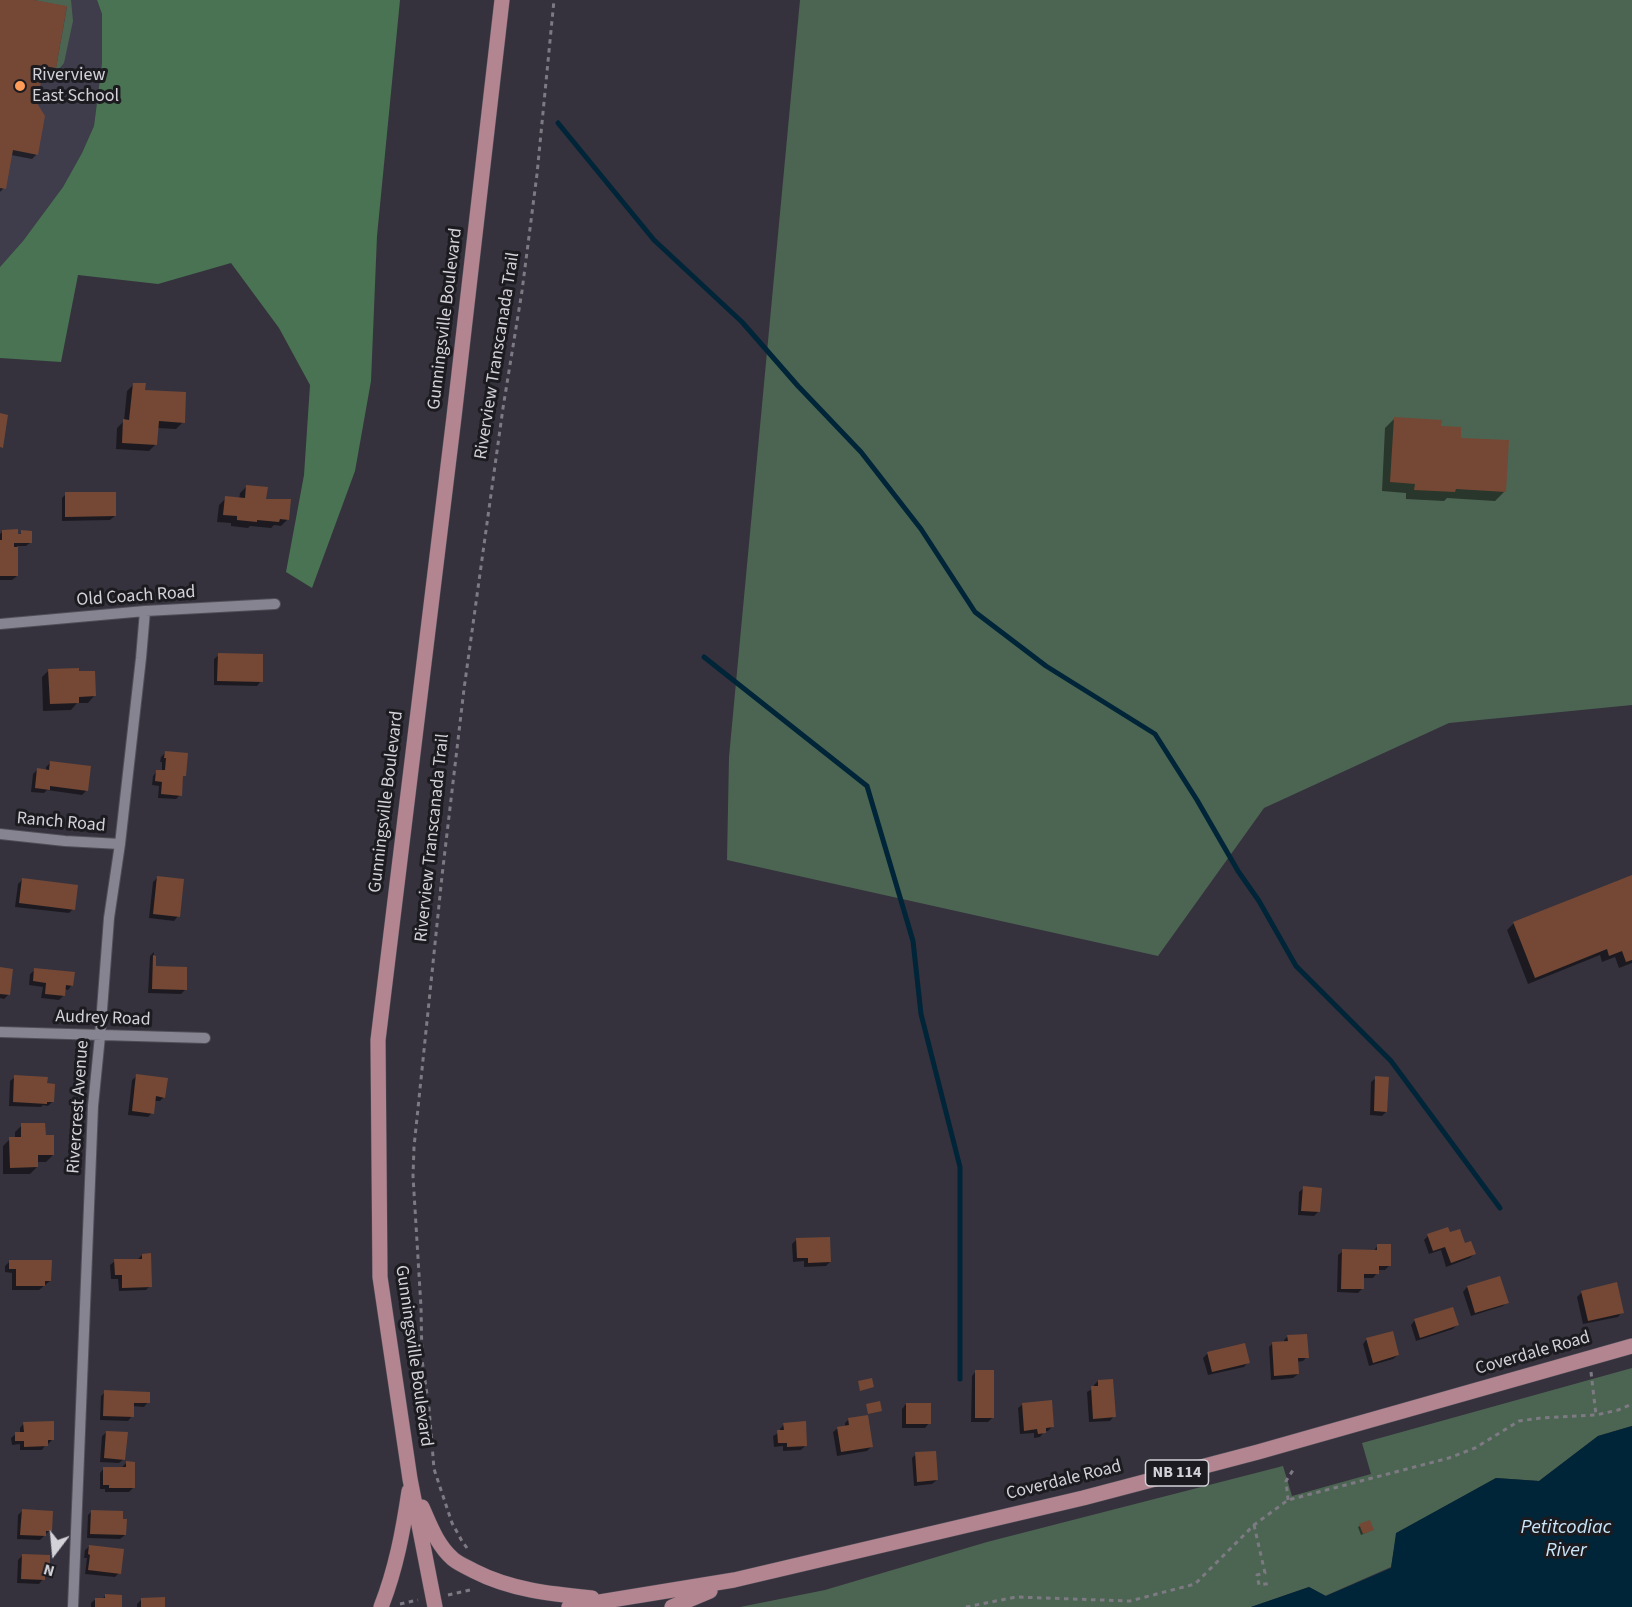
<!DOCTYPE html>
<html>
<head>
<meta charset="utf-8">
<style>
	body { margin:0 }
	#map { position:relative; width:1632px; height:1607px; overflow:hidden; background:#35323d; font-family:"Source Sans 3",sans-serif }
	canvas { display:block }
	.north { position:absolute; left:24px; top:1523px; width:60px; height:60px; -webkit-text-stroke:4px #1c1b20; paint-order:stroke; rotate:196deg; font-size:16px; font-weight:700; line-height:24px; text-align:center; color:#d4d2d9 }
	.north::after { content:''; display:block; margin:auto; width:21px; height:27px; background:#d4d2d9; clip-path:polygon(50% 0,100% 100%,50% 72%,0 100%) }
</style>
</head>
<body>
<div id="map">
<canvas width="1632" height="1607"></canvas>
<div class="north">N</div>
</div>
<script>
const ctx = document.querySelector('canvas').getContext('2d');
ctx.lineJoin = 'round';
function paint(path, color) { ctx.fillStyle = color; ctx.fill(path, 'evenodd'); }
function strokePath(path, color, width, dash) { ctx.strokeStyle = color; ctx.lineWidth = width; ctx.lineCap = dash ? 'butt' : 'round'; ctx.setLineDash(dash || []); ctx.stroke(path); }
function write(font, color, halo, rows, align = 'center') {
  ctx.font = font + ' "Source Sans 3",sans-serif'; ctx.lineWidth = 6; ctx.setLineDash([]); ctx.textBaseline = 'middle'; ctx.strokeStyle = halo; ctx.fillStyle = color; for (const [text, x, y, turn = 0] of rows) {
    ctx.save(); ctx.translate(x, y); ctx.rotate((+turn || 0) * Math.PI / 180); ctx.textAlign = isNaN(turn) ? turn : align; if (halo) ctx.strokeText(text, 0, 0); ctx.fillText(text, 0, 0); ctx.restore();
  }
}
paint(new Path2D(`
	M0 0H97L102 14V63L94 126 82 153 63 187 23 241 0 267Z`), '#3f3c4c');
paint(new Path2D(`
	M34 0H71L73 21 64 63 60 68H56L67 7Z
	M800 0H1632V705L1449 723 1264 808 1158 956 727 860 729 757Z
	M1632 1368V1426L1598 1436 1539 1481 1496 1478 1397 1533 1391 1567 1325 1596 1309 1587 1251 1607H740L825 1590 987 1542 1283 1466 1292 1496 1371 1474 1362 1443Z`), '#4c6552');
paint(new Path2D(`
	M97 0H400L377 236 371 381 355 471 312 588 286 572 304 475 310 385 279 328 231 263 158 284 78 275 61 362 0 358V267L23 241 63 187 82 153 94 126 102 63V14Z`), '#497353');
paint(new Path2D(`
	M1632 1426V1607H1251L1309 1587 1326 1596 1391 1568 1396 1533 1496 1478 1539 1481 1598 1436Z`), '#002538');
paint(new Path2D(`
	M0 0H26L54 67 50 72 42 70 35 104 36 155 32 159 11 155 4 188 0 192Z
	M134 384 183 422 176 429 157 428 156 444 149 451 116 449 117 428 124 421 127 391Z
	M1394 419 1440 428 1459 439 1505 491 1495 501 1447 498 1444 501 1406 499V493L1382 491 1385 428Z
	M247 486 265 500 288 519 281 526 274 525 271 528 250 526 248 528 231 526V523L217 522 219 505 226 498 239 499 240 493Z
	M66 494 115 516 110 520 62 521V498Z
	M3 531 16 538 22 532 31 542 26 546H17V576L12 580H0V534Z
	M219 655 261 681 257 686 214 685V659Z
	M49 670 78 673 94 696 88 703H77L71 710 43 711 42 677Z
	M165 753 184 775 182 778 180 795 176 799 158 798 159 786 152 785 153 776 157 771 162 772V762H160L161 757Z
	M51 762 86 791 82 795 47 790 44 793 31 792 33 774 37 770 46 771V767Z
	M1632 876V963L1619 968 1615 957 1602 962 1600 955 1528 984 1507 930 1514 923Z
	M157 878 178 916 174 921 149 918 153 882Z
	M22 880 73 909 69 913 15 907 18 884Z
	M154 952V968L185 990 181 994 148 993 150 956Z
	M0 969 9 994 4 999 0 998Z
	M35 970 72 985 68 990 64 989V995L59 1000 41 998 43 987 29 985 30 974Z
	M137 1076 164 1097 160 1101H154L152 1113 148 1117 128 1115 132 1080Z
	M15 1077 53 1101 48 1106 43 1105 41 1107 9 1106 10 1081Z
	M1376 1078 1386 1112 1382 1116 1370 1115 1371 1082Z
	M22 1125 44 1136 53 1155 46 1162H37V1167L30 1174H3V1146L10 1139H15V1132Z
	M1304 1188 1318 1212 1314 1216 1298 1215 1299 1192Z
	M1449 1234 1464 1244 1474 1254 1470 1258 1446 1267 1441 1250 1429 1254 1424 1240 1428 1236Z
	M797 1239 830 1262 826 1266 804 1267V1261L793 1262 792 1244Z
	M1378 1245 1389 1266 1385 1270H1377V1273L1373 1278H1362V1289L1358 1293 1337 1292 1338 1255 1343 1251 1373 1252Z
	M142 1255 150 1286 146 1290 119 1291 118 1279H111L110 1265 115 1261 137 1260Z
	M10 1261 50 1281 39 1290H12V1273L5 1272V1266Z
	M1499 1277 1507 1302 1503 1306 1471 1316 1463 1292 1467 1287Z
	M1582 1292 1622 1312 1618 1317 1583 1324 1577 1297Z
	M1415 1320 1457 1325 1453 1329 1416 1341 1411 1325Z
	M1288 1336 1307 1357 1303 1361 1297 1362 1298 1374 1293 1378 1271 1380 1269 1347 1273 1343 1284 1342V1340Z
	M1367 1339 1398 1355 1393 1359 1369 1366 1363 1344Z
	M1208 1353 1248 1362 1244 1367 1208 1375 1203 1358Z
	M976 1371 992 1418 988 1422H971L972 1376Z
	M1098 1381 1114 1416 1110 1421 1089 1422 1087 1392 1094 1388V1385Z
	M105 1392 148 1402 144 1407 132 1406V1416L128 1421 100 1420 101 1396Z
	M906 1404 929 1423 925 1428H902V1409Z
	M1023 1404 1052 1427 1048 1431H1045L1040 1437 1034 1438V1433L1020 1434 1018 1408Z
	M849 1419 871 1447 867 1451 837 1456 833 1432 838 1428 845 1427V1423Z
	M24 1423 53 1439 48 1444H46L42 1450H20V1444L12 1445 11 1438 16 1434H20V1428Z
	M784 1424 806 1445 801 1450 783 1451V1446L774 1447 773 1436 780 1432V1429Z
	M107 1432 124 1459 119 1463 100 1462 102 1436Z
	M916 1454 937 1480 932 1484 914 1486 912 1458Z
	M126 1463 133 1488 129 1492H105V1489H100V1473L104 1468 122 1467Z
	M22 1511 50 1530 40 1540 17 1539 18 1515Z
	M92 1511 125 1535 120 1539 87 1538 88 1515Z
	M1360 1526 1372 1530 1361 1535 1358 1527Z
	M90 1546 119 1573 115 1577 85 1574 87 1558H84L85 1550Z
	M22 1556 48 1573 39 1584 17 1583 18 1560Z
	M105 1596 121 1607H91V1603L96 1599H102Z
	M142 1599 164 1607H137V1604Z`), '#0007');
strokePath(new Path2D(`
	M558 123 654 240 742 322 798 386 861 452 921 529 975 612 1046 666 1155 734 1197 800 1238 871 1259 901 1296 966 1391 1061 1500 1208
	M704 657 867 786 913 941 921 1014 960 1167V1379`), '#002538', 5);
paint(new Path2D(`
	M0 0H34L67 6 56 68 44 66 37 103 45 116 38 155 13 150 6 189 0 188Z
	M133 383H146L145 390 186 392 185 423 159 421 157 445 122 443 123 419 129 420Z
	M0 413 8 415 3 448 0 447Z
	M1394 417 1442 420 1441 426 1461 427V438L1509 440 1506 492 1456 489 1455 492 1414 490 1415 484 1390 482Z
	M246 485 268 487 266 499H291L289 520 280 519 279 522 257 520V522L237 520V516L223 515 225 496 245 498Z
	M65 492H116V516L65 517Z
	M18 529V534H21V530L32 531V543H14V547H18V576H0V540H2V530Z
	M218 653 263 654V682L217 681Z
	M79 668V671H95L96 696 79 697V703L50 704 48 669Z
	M165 751 188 753 186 776H183L182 796 161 794 162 782 155 781 156 770H165L166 758H164Z
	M50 761 91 766 88 791 50 786V790L35 788 37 768 49 770Z
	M1632 875V960L1626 962 1622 951 1609 956 1607 949 1535 978 1513 922Z
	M157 876 184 879 180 917 153 914Z
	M22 878 78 885 75 910 19 903Z
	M153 955 156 956V966L187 967V990L152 989Z
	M0 967 13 969 10 995 0 994Z
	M34 968 75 972 73 986 66 985 65 996 45 994 46 983 33 981Z
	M136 1074 168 1078 165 1098 156 1096 154 1114 132 1111Z
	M14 1075 48 1077 47 1083 55 1084 54 1102H47V1104L13 1102Z
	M1375 1076 1389 1077 1387 1112 1374 1111Z
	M21 1123H45L46 1135H54V1155H38V1167L10 1168 9 1137H21Z
	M1303 1186 1322 1188 1320 1212 1301 1211Z
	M1448 1227 1450 1232 1460 1229 1465 1243 1471 1241 1476 1254 1451 1263 1445 1247 1433 1251 1427 1234Z
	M830 1237 831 1262 808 1263V1258H797L796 1238Z
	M1377 1244H1391V1266H1379V1274H1364V1289H1341L1342 1249 1377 1250Z
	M151 1253 152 1287 122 1288V1275H115L114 1259H142V1254Z
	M9 1260H52L51 1281H45V1286H16V1269H9Z
	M1500 1276 1509 1303 1475 1313 1467 1286Z
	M1617 1282 1624 1313 1588 1321 1581 1291Z
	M1453 1307 1459 1325 1420 1338 1414 1319Z
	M1393 1331 1399 1355 1373 1363 1366 1338Z
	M1307 1334 1309 1358H1298L1299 1374 1274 1376 1272 1342 1288 1341 1287 1335Z
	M1245 1343 1250 1363 1212 1372 1207 1352Z
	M975 1370H994V1418H975Z
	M872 1378 874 1387 860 1391 858 1381Z
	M1113 1379 1116 1417 1093 1419 1091 1386H1098V1380Z
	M104 1390 150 1392V1403H134V1417L103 1416Z
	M1052 1400 1054 1427 1046 1428V1433L1038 1434 1037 1429 1024 1431 1022 1403Z
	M880 1401 882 1411 868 1414 866 1404Z
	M906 1403H931V1424H906Z
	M868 1415 873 1447 841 1452 837 1427 849 1425 848 1418Z
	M54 1421V1440H48V1446L24 1447V1441H15V1432H24L23 1422Z
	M806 1421 807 1446 787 1447V1443H778L777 1430H784L783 1423Z
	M106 1431 128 1432 125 1460 104 1458Z
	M936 1451 938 1480 917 1482 915 1452Z
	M126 1461 135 1462V1488H109V1485H103V1467H126Z
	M22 1509 53 1511 52 1531H46V1536L20 1535Z
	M91 1510 123 1511V1519H127L126 1535 90 1534Z
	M1370 1520 1374 1530 1363 1534 1359 1524Z
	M89 1545 124 1549 121 1574 88 1570 90 1555 88 1554Z
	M22 1554 50 1555V1574H45V1580L21 1579Z
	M105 1594 122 1595V1607H95V1598H105Z
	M165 1597V1607H141V1598Z`), '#744835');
const minor = new Path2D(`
	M0 624 145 611 275 604
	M0 834 65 841 120 844
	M0 1032 205 1038
	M73 1607 93 1106 100 1036 109 918 120 844 141 658 145 611`);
const major = new Path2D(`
	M422 1507C430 1525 437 1545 453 1559 459 1564 467 1567 474 1571 511 1590 551 1594 592 1598
	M381 1607C396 1569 403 1531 409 1491
	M435 1607 410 1479 380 1277 378 1040 454 417 502 0
	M569 1607 734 1580 1083 1498 1258 1452 1632 1346
	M672 1607 710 1591`);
strokePath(minor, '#504e57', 12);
strokePath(major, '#504e57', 16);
strokePath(new Path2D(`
	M1591 1372 1596 1415
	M1288 1500 1286 1481 1295 1467
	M1254 1525 1265 1573 1257 1575 1259 1585 1272 1583
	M467 1548 462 1541 452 1523 434 1469 429 1408 422 1360 421 1307 413 1176 414 1147 442 876 464 689 503 408 522 291 537 174 554 0
	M448 1595 470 1590 472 1587
	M400 1604 418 1600
	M966 1607 1016 1597 1130 1601 1195 1584 1254 1525 1288 1500 1449 1458 1475 1448 1519 1421 1541 1418 1596 1415 1618 1410 1632 1404`), '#7d7a83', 3, [4.5, 4.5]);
strokePath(minor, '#868490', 10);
strokePath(major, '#b38591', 15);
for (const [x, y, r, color] of [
	[20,86,6,"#fe9c58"]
]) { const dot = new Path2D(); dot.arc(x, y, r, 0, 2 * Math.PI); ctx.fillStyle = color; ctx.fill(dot); strokePath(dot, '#1c1b20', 2); }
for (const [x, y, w] of [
	[1177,1473,63]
]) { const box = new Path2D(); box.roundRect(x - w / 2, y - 13, w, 26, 4.5); ctx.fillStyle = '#1c1b20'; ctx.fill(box); strokePath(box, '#d4d2d9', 1.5); }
write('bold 16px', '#d4d2d9', null, [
	["NB 114",1177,1473]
]);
write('18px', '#d4d2d9', '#1c1b20', [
	["Riverview",32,76],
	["East School",32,97]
], 'left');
write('18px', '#d4d2d9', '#1c1b20', [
	["Gunningsville Boulevard",446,319,-83],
	["Riverview Transcanada Trail",498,356,-81],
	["Old Coach Road",136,597,-4],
	["Gunningsville Boulevard",387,802,-83],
	["Ranch Road",61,823,5],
	["Riverview Transcanada Trail",433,838,-84],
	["Audrey Road",103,1019,2],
	["Rivercrest Avenue",79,1107,-86],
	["Coverdale Road",1533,1354,-16],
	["Gunningsville Boulevard",413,1356,82],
	["Coverdale Road",1064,1481,-14]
]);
write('italic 20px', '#cae6f9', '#1c1b20', [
	["Petitcodiac",1566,1529],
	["River",1566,1552]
]);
</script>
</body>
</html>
